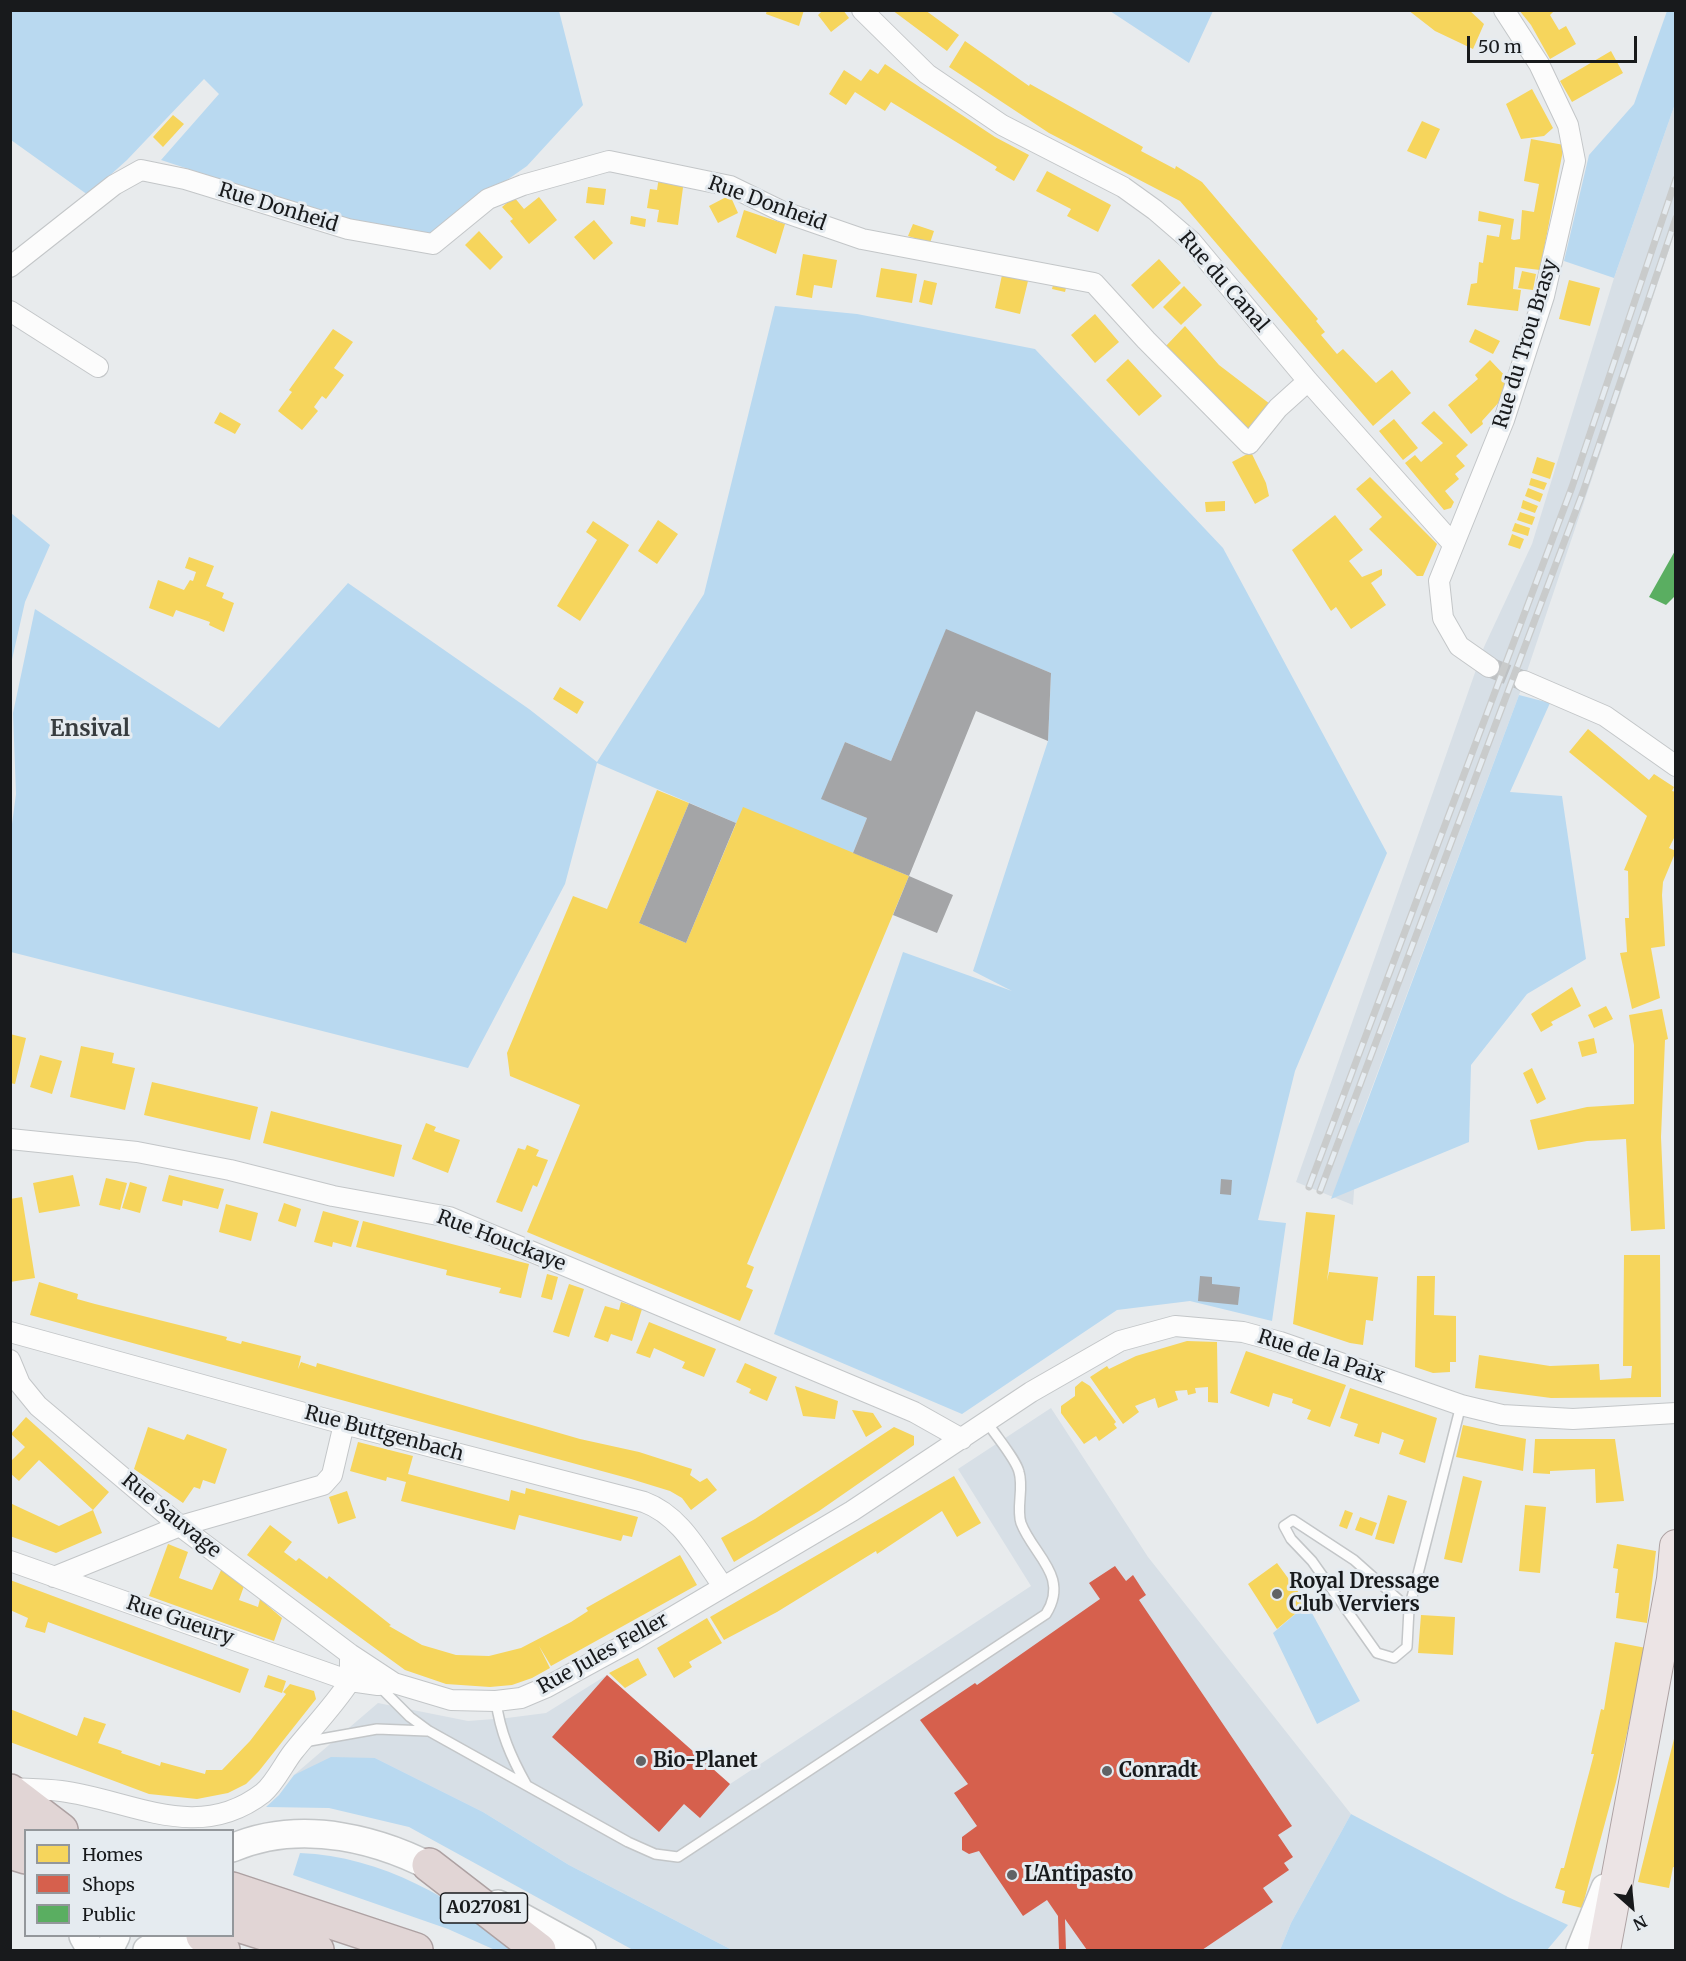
<!DOCTYPE html>
<html>
<head>
<meta charset="utf-8">
<style>
	body { margin:0 }
	#map { position:relative; width:1686px; height:1961px; overflow:hidden; background:#e8ebed; font-family:Merriweather,serif }
	canvas { display:block }
	.frame { position:absolute; inset:0; border:12px solid #181a1c; pointer-events:none }
	.legend { position:absolute; left:24px; top:1829px; width:210px; height:108px; box-sizing:border-box; background:#e5ebf0; border:2px solid #93979b; margin:0; padding:8px 10px; list-style:none; font-size:18px; color:#181a1c }
	.legend li { display:flex; align-items:center; gap:12px; height:30px }
	.legend b { width:30px; border:2px solid #93979b }
	.north { position:absolute; left:1602px; top:1877px; width:60px; height:60px; -webkit-text-stroke:4px #e5ebf0; paint-order:stroke; rotate:153deg; font-size:16px; font-weight:700; line-height:24px; text-align:center; color:#181a1c }
	.north::after { content:''; display:block; margin:auto; width:21px; height:27px; background:#181a1c; clip-path:polygon(50% 0,100% 100%,50% 72%,0 100%) }
	.scale { position:absolute; left:1467px; top:36px; width:170px; height:27px; box-sizing:border-box; border:3px solid #181a1c; border-top:0; padding-left:8px; font-size:18px; line-height:21px; white-space:nowrap; color:#181a1c; -webkit-text-stroke:4px #e5ebf0; paint-order:stroke }
</style>
</head>
<body>
<div id="map">
<canvas width="1686" height="1961"></canvas>
<div class="frame"></div>
<ul class="legend">
<li><b style="height:16px;background:#f6d55c"></b>Homes</li>
<li><b style="height:16px;background:#d6604d"></b>Shops</li>
<li><b style="height:16px;background:#5aae61"></b>Public</li>
</ul>
<div class="north">N</div>
<div class="scale">50 m</div>
</div>
<script>
const ctx = document.querySelector('canvas').getContext('2d');
ctx.lineJoin = 'round';
function paint(path, color) { ctx.fillStyle = color; ctx.fill(path, 'evenodd'); }
function strokePath(path, color, width, dash) { ctx.strokeStyle = color; ctx.lineWidth = width; ctx.lineCap = dash ? 'butt' : 'round'; ctx.setLineDash(dash || []); ctx.stroke(path); }
function write(font, color, halo, rows, align = 'center') {
  ctx.font = font + ' Merriweather,serif'; ctx.lineWidth = 6; ctx.setLineDash([]); ctx.textBaseline = 'middle'; ctx.strokeStyle = halo; ctx.fillStyle = color; for (const [text, x, y, turn = 0] of rows) {
    ctx.save(); ctx.translate(x, y); ctx.rotate((+turn || 0) * Math.PI / 180); ctx.textAlign = isNaN(turn) ? turn : align; if (halo) ctx.strokeText(text, 0, 0); ctx.fillText(text, 0, 0); ctx.restore();
  }
}
paint(new Path2D(`
	M1675 104V232L1519 695 1359 1122 1353 1205 1296 1182 1484 647 1532 544 1614 278Z
	M1051 1408 1148 1557 1351 1814 1291 1923 1280 1950H732L569 1865 483 1812 375 1758 294 1775 378 1703 468 1721 507 1718 546 1713 607 1675 730 1784 1031 1586 958 1469Z`), '#d7dfe6');
paint(new Path2D(`
	M11 11H559L583 105 527 166 430 234 384 233 161 160 219 94 204 79 127 160 88 195 11 140Z
	M1110 11H1213L1189 63Z
	M1667 11H1675V104L1614 278 1564 261 1589 155 1634 104Z
	M775 306 857 314 1035 349 1223 548 1387 853 1295 1071 1258 1220 1286 1223 1272 1321 1190 1301 1117 1310 962 1414 774 1334 903 952 1012 991 973 971 1048 741 1051 673 946 630 891 761 845 742 822 799 867 818 853 853 736 823 597 763 565 884 468 1068 11 952 10 839 16 794 13 713 35 609 219 728 348 583 529 709 597 762 704 594Z
	M11 513 50 545 25 602 11 664Z
	M1519 695 1550 703 1510 792 1562 796 1586 959 1527 994 1471 1065 1469 1142 1331 1199Z
	M1307 1604 1360 1701 1317 1724 1273 1633Z
	M331 1757 375 1758 483 1812 569 1865 732 1950H633L409 1827 329 1808 266 1807 279 1795 294 1775Z
	M1351 1814 1508 1897 1568 1925 1547 1950H1280L1291 1923Z
	M300 1853C382 1856 456 1900 518 1950H495L448 1929 293 1875Z`), '#b9d9f0');
paint(new Path2D(`
	M767 10H804L799 26 766 14Z
	M823 10H843L849 18 831 32 818 15Z
	M892 10H925L959 35 947 51Z
	M1408 10H1469L1484 24 1473 49 1435 31Z
	M1519 10H1555L1550 15 1559 30 1566 26 1576 44 1550 59 1531 25Z
	M965 41 1029 86 1030 84 1143 147 1141 151 1175 169 1176 166 1202 182 1318 319 1316 321 1325 332 1321 335 1337 354 1343 349 1376 383 1392 370 1411 393 1373 426 1180 201 1049 133 949 67Z
	M1611 51 1623 73 1572 102 1560 81Z
	M885 64 995 137 1029 155 1014 181 995 170 997 167 891 102 885 111 855 92 846 105 829 94 844 70 861 81 870 69 878 74Z
	M1532 89 1553 128 1544 136 1521 139 1506 104Z
	M173 115 184 124 163 147 153 137Z
	M1422 121 1440 129 1426 159 1407 151Z
	M1531 139 1564 145 1540 270 1515 267 1513 289 1521 290 1518 311 1467 305 1471 284 1477 283 1479 262 1483 263 1487 235 1499 237 1501 225 1478 221 1479 211 1514 219 1511 239 1514 240 1520 239 1522 210 1534 212 1539 184 1524 181Z
	M1047 171 1111 205 1098 232 1067 216 1071 209 1036 191Z
	M659 177 684 180 678 225 657 222 659 210 647 208 650 189 657 190Z
	M588 187 606 189 604 205 586 203Z
	M730 195 738 213 718 223 709 206Z
	M514 197 524 209 539 197 557 220 529 244 510 221 513 219 502 207Z
	M744 210 785 224 776 254 736 237Z
	M631 216 646 219 645 227 630 224Z
	M594 220 613 243 594 260 574 237Z
	M913 224 934 231 930 243 908 236Z
	M479 231 503 257 490 270 465 245Z
	M803 254 837 260 832 288 814 285 812 298 796 295Z
	M1159 259 1181 283 1153 309 1131 285Z
	M881 268 917 274 912 303 876 297Z
	M1522 271 1536 274 1533 290 1518 288Z
	M1002 275 1028 281 1020 314 995 308Z
	M924 280 937 283 932 305 919 302Z
	M1569 280 1600 288 1590 326 1559 319Z
	M1054 281 1067 284 1065 292 1052 289Z
	M1184 286 1202 305 1181 325 1163 307Z
	M1095 314 1119 342 1095 363 1071 335Z
	M1185 326 1219 365 1270 404 1248 433 1164 348Z
	M333 329 353 342 334 368 344 375 326 399 322 396 314 407 318 411 302 430 278 411 292 392 289 390Z
	M1475 329 1500 341 1493 354 1469 342Z
	M1128 359 1162 396 1139 416 1106 380Z
	M1490 360 1508 379 1500 401 1482 421 1483 424 1471 434 1448 405 1478 379 1475 375Z
	M1434 411 1468 445 1456 456 1465 466 1455 474 1459 479 1445 491 1454 502 1451 508 1444 510 1405 463 1415 455 1421 462 1443 443 1421 423Z
	M220 412 241 424 235 434 214 423Z
	M1394 419 1418 448 1403 460 1379 431Z
	M1251 452 1266 483 1269 496 1255 504 1232 462Z
	M1537 457 1555 463 1550 479 1532 473Z
	M1370 477 1437 544 1423 576H1417L1369 529 1382 517 1356 489Z
	M1531 478 1547 483 1544 490 1529 485Z
	M1528 488 1543 494 1540 502 1525 496Z
	M1523 500 1538 506 1535 513 1521 508Z
	M1225 501V511L1206 512 1205 502Z
	M1520 512 1535 517 1532 525 1517 520Z
	M1335 515 1363 550 1349 561 1362 577 1382 569V575L1371 583 1386 605 1351 629 1336 607 1331 611 1292 550Z
	M658 520 678 534 657 564 638 551Z
	M593 521 629 545 580 621 557 606 597 540 586 532Z
	M1515 523 1530 528 1528 536 1512 531Z
	M1512 534 1524 539 1520 549 1508 545Z
	M189 557 214 566 206 586 224 593 222 598 234 603 224 632 209 625 210 622 176 610 173 617 149 608 158 580 184 590 190 580 193 581 196 572 185 568Z
	M560 687 584 702 577 714 553 699Z
	M1588 729 1649 780 1654 774 1674 787 1672 791 1676 792V834L1669 848 1676 851 1663 882 1662 895 1665 946 1651 948 1660 998 1632 1009 1620 953 1627 952 1625 918H1629L1628 871 1624 870 1647 816 1569 752Z
	M657 790 689 803 639 923 686 943 743 807 909 876 747 1264 754 1267 746 1287 753 1290 740 1321 527 1232 580 1105 510 1076 507 1053 573 896 607 909Z
	M1572 987 1581 1006 1551 1022 1553 1025 1541 1032 1531 1014Z
	M1606 1006 1613 1019 1594 1028 1588 1015Z
	M1662 1009 1668 1039 1665 1040 1661 1137 1665 1229 1631 1231 1626 1139 1587 1141 1538 1150 1530 1120 1587 1107 1634 1104V1045L1629 1015Z
	M10 1034 26 1038 15 1084 10 1083Z
	M1594 1038 1597 1053 1582 1057 1578 1042Z
	M81 1046 114 1053 112 1063 135 1068 125 1110 70 1097Z
	M40 1055 62 1061 52 1094 30 1087Z
	M1532 1068 1546 1099 1537 1104 1523 1073Z
	M152 1082 258 1107 250 1140 144 1115Z
	M271 1111 402 1145 394 1177 263 1143Z
	M426 1123 436 1127 434 1131 460 1140 448 1173 412 1159Z
	M527 1145 539 1150 536 1156 548 1160 537 1187 533 1185 522 1212 496 1202 518 1148 525 1150Z
	M73 1175 80 1206 39 1213 33 1183Z
	M169 1175 224 1189 218 1209 183 1200 182 1206 162 1201Z
	M106 1178 127 1183 120 1210 99 1205Z
	M130 1182 147 1187 140 1213 122 1208Z
	M22 1197 35 1278 10 1282V1199Z
	M284 1203 301 1209 296 1227 278 1221Z
	M226 1204 258 1213 251 1241 219 1232Z
	M323 1211 359 1221 351 1247 333 1242 332 1247 314 1242Z
	M1306 1212 1335 1215 1327 1281 1329 1272 1378 1277 1373 1321 1366 1320 1363 1345 1350 1343 1293 1324Z
	M363 1221 529 1264 521 1298 499 1293 501 1288 446 1275 447 1270 356 1247Z
	M1624 1255H1660L1661 1397 1551 1398 1475 1388 1479 1355 1550 1366 1599 1364 1600 1380 1631 1378 1632 1366H1623Z
	M547 1274 558 1277 552 1300 541 1297Z
	M1417 1276H1435L1434 1315 1456 1316V1362H1450V1372L1433 1373 1415 1367Z
	M39 1282 78 1294 77 1299 95 1304 227 1337 226 1340 241 1344 242 1341 301 1356 298 1369 301 1362 316 1367 317 1363 580 1439 639 1452 692 1469 690 1475 700 1482 707 1478 717 1490 691 1510 682 1498 670 1491 631 1479 30 1315Z
	M569 1284 584 1289 569 1337 553 1332Z
	M621 1302 642 1309 632 1341 611 1334 608 1342 594 1337 605 1306 619 1310Z
	M649 1322 716 1349 704 1377 682 1368 685 1362 654 1348 650 1358 636 1353Z
	M1187 1341 1217 1342 1218 1403 1208 1402V1387L1195 1388 1196 1393 1188 1395 1187 1390 1175 1391 1178 1400 1158 1408 1155 1398 1135 1406 1139 1412 1123 1424 1090 1377 1107 1366 1109 1369 1136 1356Z
	M1246 1351 1346 1385 1330 1427 1307 1419 1311 1410 1292 1403 1293 1399 1273 1393 1269 1407 1230 1393Z
	M745 1363 777 1377 767 1401 749 1393 751 1389 736 1382Z
	M1082 1381 1090 1386 1116 1422 1114 1424 1117 1428 1099 1441 1096 1436 1084 1444 1061 1413V1406L1075 1396V1387Z
	M795 1386 838 1401 835 1419 803 1416Z
	M1350 1388 1437 1418 1425 1463 1399 1454 1404 1440 1382 1432 1379 1444 1354 1436 1358 1424 1340 1418Z
	M852 1410 873 1413 882 1427 866 1437Z
	M26 1417 109 1492 93 1510 39 1460 19 1481 10 1473V1462L25 1447 11 1434Z
	M1463 1425 1526 1439 1523 1471 1456 1457Z
	M148 1427 184 1440 187 1434 227 1449 215 1484 203 1480 200 1489 194 1487 183 1503 134 1469Z
	M894 1427 914 1436V1445L819 1511 734 1562 721 1538 755 1519Z
	M1535 1439H1615L1624 1501 1596 1503 1595 1469 1550 1471V1474L1533 1473Z
	M358 1442 413 1456 408 1474 509 1501 511 1490 525 1494 526 1488 638 1517 632 1537 623 1535 621 1541 519 1515 515 1530 401 1501 406 1482 387 1477 386 1481 350 1471Z
	M954 1476 981 1523 957 1537 942 1511 877 1554 876 1551 777 1612 724 1640 710 1617Z
	M1463 1476 1482 1481 1462 1563 1444 1559Z
	M347 1491 356 1518 338 1524 329 1497Z
	M1388 1495 1407 1501 1394 1544 1375 1539Z
	M10 1503 59 1526 93 1510 102 1533 56 1553 10 1536Z
	M1525 1505 1546 1507 1540 1573 1519 1571Z
	M1345 1510 1353 1513 1347 1529 1339 1526Z
	M1360 1517 1377 1523 1372 1536 1355 1530Z
	M270 1525 292 1542 284 1552 296 1561 299 1558 327 1579 329 1576 391 1625 389 1626 422 1645 456 1655 489 1656 521 1648 571 1622 588 1611 586 1608 680 1555 697 1585 551 1666 539 1646 550 1668 532 1678 529 1671 532 1678 512 1685 490 1687 446 1684 405 1670 247 1555Z
	M168 1544 188 1552 179 1578 212 1590 222 1568 244 1586 239 1600 258 1607 260 1599 282 1618 274 1641 149 1596Z
	M1617 1544 1656 1551 1647 1623 1616 1618 1619 1593H1615L1618 1569 1613 1568Z
	M1277 1563 1307 1604 1277 1629 1248 1584Z
	M10 1580 249 1669 240 1693 48 1622 45 1633 25 1627 28 1618 10 1610Z
	M1421 1615 1455 1617 1453 1655 1418 1653Z
	M707 1618 722 1643 689 1662 692 1667 674 1678 657 1648Z
	M1615 1642 1646 1648 1616 1782 1582 1908 1562 1903 1565 1891 1555 1888 1561 1868H1564L1594 1754H1591L1601 1709 1604 1710Z
	M638 1658 647 1675 625 1688 609 1673Z
	M268 1675 286 1681 282 1693 264 1687Z
	M290 1684 314 1691 316 1699 259 1771 246 1784 228 1793 197 1799 149 1794 10 1742V1709L77 1736 84 1717 106 1724 98 1743 122 1751 121 1753 160 1766 161 1762 205 1774 206 1770H222L250 1741 286 1694 283 1692Z
	M1676 1731V1868L1673 1867 1669 1888 1638 1882Z`), '#f6d55c');
paint(new Path2D(`
	M1115 1566 1126 1581 1133 1575 1146 1595 1139 1600 1292 1826 1278 1835 1293 1857 1284 1863 1289 1870 1263 1888 1273 1902 1202 1950H1087L1065 1919 1066 1950H1059L1058 1916 1047 1900 1023 1916 979 1851 969 1854 962 1850V1837L977 1826 954 1793 968 1784 920 1720 975 1683 977 1685 1100 1599 1089 1583Z
	M607 1675 730 1784 700 1818 684 1804 659 1832 552 1737Z`), '#d6604d');
paint(new Path2D(`
	M1676 549V595L1666 605 1649 597Z`), '#5aae61');
paint(new Path2D(`
	M946 629 1051 673 1048 741 976 711 909 876 853 853 867 818 821 799 845 742 891 761Z
	M689 803 736 823 686 943 639 923Z
	M909 876 953 895 937 933 893 915Z
	M1221 1179 1232 1180 1231 1195 1220 1194Z
	M1200 1276 1212 1277V1284L1240 1287 1238 1305 1198 1301Z`), '#a4a5a7');
strokePath(new Path2D(`
	M1489 667 1524 681`), '#bec1c3', 20, [20, 10]);
const lane = new Path2D(`
	M1409 1609 1354 1560 1293 1520 1284 1526 1291 1539 1312 1561 1377 1653 1394 1658 1407 1647 1409 1609 1461 1405
	M380 1687 410 1717 429 1731 628 1842 655 1854 678 1857 1046 1614C1070 1576 1033 1555 1021 1523 1016 1508 1024 1488 1019 1472 1016 1459 995 1435 987 1422
	M496 1701C500 1732 511 1757 526 1784
	M304 1742 377 1729 427 1731`);
const street = new Path2D(`
	M862 10 927 74 1002 125 1123 187 1155 210 1191 241 1308 381 1453 544
	M10 267 114 185 141 170 185 179 348 229 433 244 488 199 523 185 609 161 730 186 781 211 862 239 1094 283 1146 340 1249 444 1278 408 1308 381
	M10 311 98 367
	M1489 667 1459 646 1443 618 1439 581 1504 420 1544 296 1575 161 1568 125 1539 64 1504 10
	M1524 681 1605 716 1676 766
	M10 1139 137 1152 230 1170 333 1196 449 1217 914 1412 962 1439
	M10 1332 344 1424 644 1502C682 1516 700 1555 723 1586
	M10 1360 20 1384 38 1406 180 1526 350 1654V1681
	M10 1561 350 1681 378 1685 394 1683 451 1700 496 1701 521 1698 547 1687 637 1638 852 1511 1031 1392 1120 1341 1175 1326 1243 1332 1280 1342 1461 1405 1502 1415 1573 1419 1676 1413
	M54 1577 180 1526 323 1485 332 1475 344 1424
	M350 1654 394 1683
	M10 1788C27 1789 44 1789 61 1791 131 1800 197 1844 263 1793 275 1783 283 1765 293 1752 312 1728 333 1707 350 1681`);
const secondary = new Path2D(`
	M232 1848C302 1818 383 1839 446 1875
	M498 1904 582 1950
	M83 1936 91 1950
	M109 1950 116 1936
	M147 1950C168 1935 189 1939 213 1943
	M1580 1950 1605 1888`);
const primary = new Path2D(`
	M1604 1950 1673 1579 1676 1546`);
const highway = new Path2D(`
	M10 1791 61 1830
	M10 1826 26 1831
	M10 1852 26 1857
	M429 1865 539 1950
	M232 1889 416 1950
	M232 1923 317 1950
	M203 1936 223 1950`);
strokePath(lane, '#c3c6c8', 12);
strokePath(street, '#c3c6c8', 22);
strokePath(secondary, '#c3c6c8', 30);
strokePath(primary, '#ada1a2', 34);
strokePath(highway, '#ada1a2', 36);
strokePath(lane, '#fcfcfc', 9);
strokePath(street, '#fcfcfc', 20);
strokePath(secondary, '#fcfcfc', 27);
strokePath(primary, '#ece4e5', 32);
strokePath(highway, '#e1d5d5', 33);
const rail = new Path2D(`
	M1309 1187 1572 487 1676 179
	M1320 1191 1583 492 1676 218`);
strokePath(rail, '#c9cbcb', 7);
strokePath(rail, '#e5ebf0', 4.5, [14]);
for (const [x, y, r, color] of [
	[1277,1594,6,"#616365"],
	[641,1761,6,"#616365"],
	[1107,1771,6,"#616365"],
	[1012,1875,6,"#616365"]
]) { const dot = new Path2D(); dot.arc(x, y, r, 0, 2 * Math.PI); ctx.fillStyle = color; ctx.fill(dot); strokePath(dot, '#e5ebf0', 2); }
for (const [x, y, w] of [
	[484,1908,87]
]) { const box = new Path2D(); box.roundRect(x - w / 2, y - 15, w, 30, 4.5); ctx.fillStyle = '#e5ebf0'; ctx.fill(box); strokePath(box, '#181a1c', 1.5); }
write('bold 18px', '#181a1c', null, [
	["A027081",484,1908]
]);
write('20px', '#181a1c', '#e5ebf0', [
	["Rue Donheid",767,204,20],
	["Rue Donheid",278,208,17],
	["Rue du Canal",1223,282,49],
	["Rue du Trou Brasy",1526,344,-73],
	["Rue Houckaye",501,1241,21],
	["Rue de la Paix",1321,1357,18],
	["Rue Buttgenbach",384,1434,15],
	["Rue Sauvage",171,1516,39],
	["Rue Gueury",180,1621,19],
	["Rue Jules Feller",603,1654,-29]
]);
write('bold 20px', '#181a1c', '#e5ebf0', [
	["Royal Dressage",1289,1582],
	["Club Verviers",1289,1605],
	["Bio-Planet",653,1761],
	["Conradt",1119,1771],
	["L'Antipasto",1024,1875]
], 'left');
write('bold 22px', '#373c3f', '#e5ebf0', [
	["Ensival",90,730]
]);
</script>
</body>
</html>
